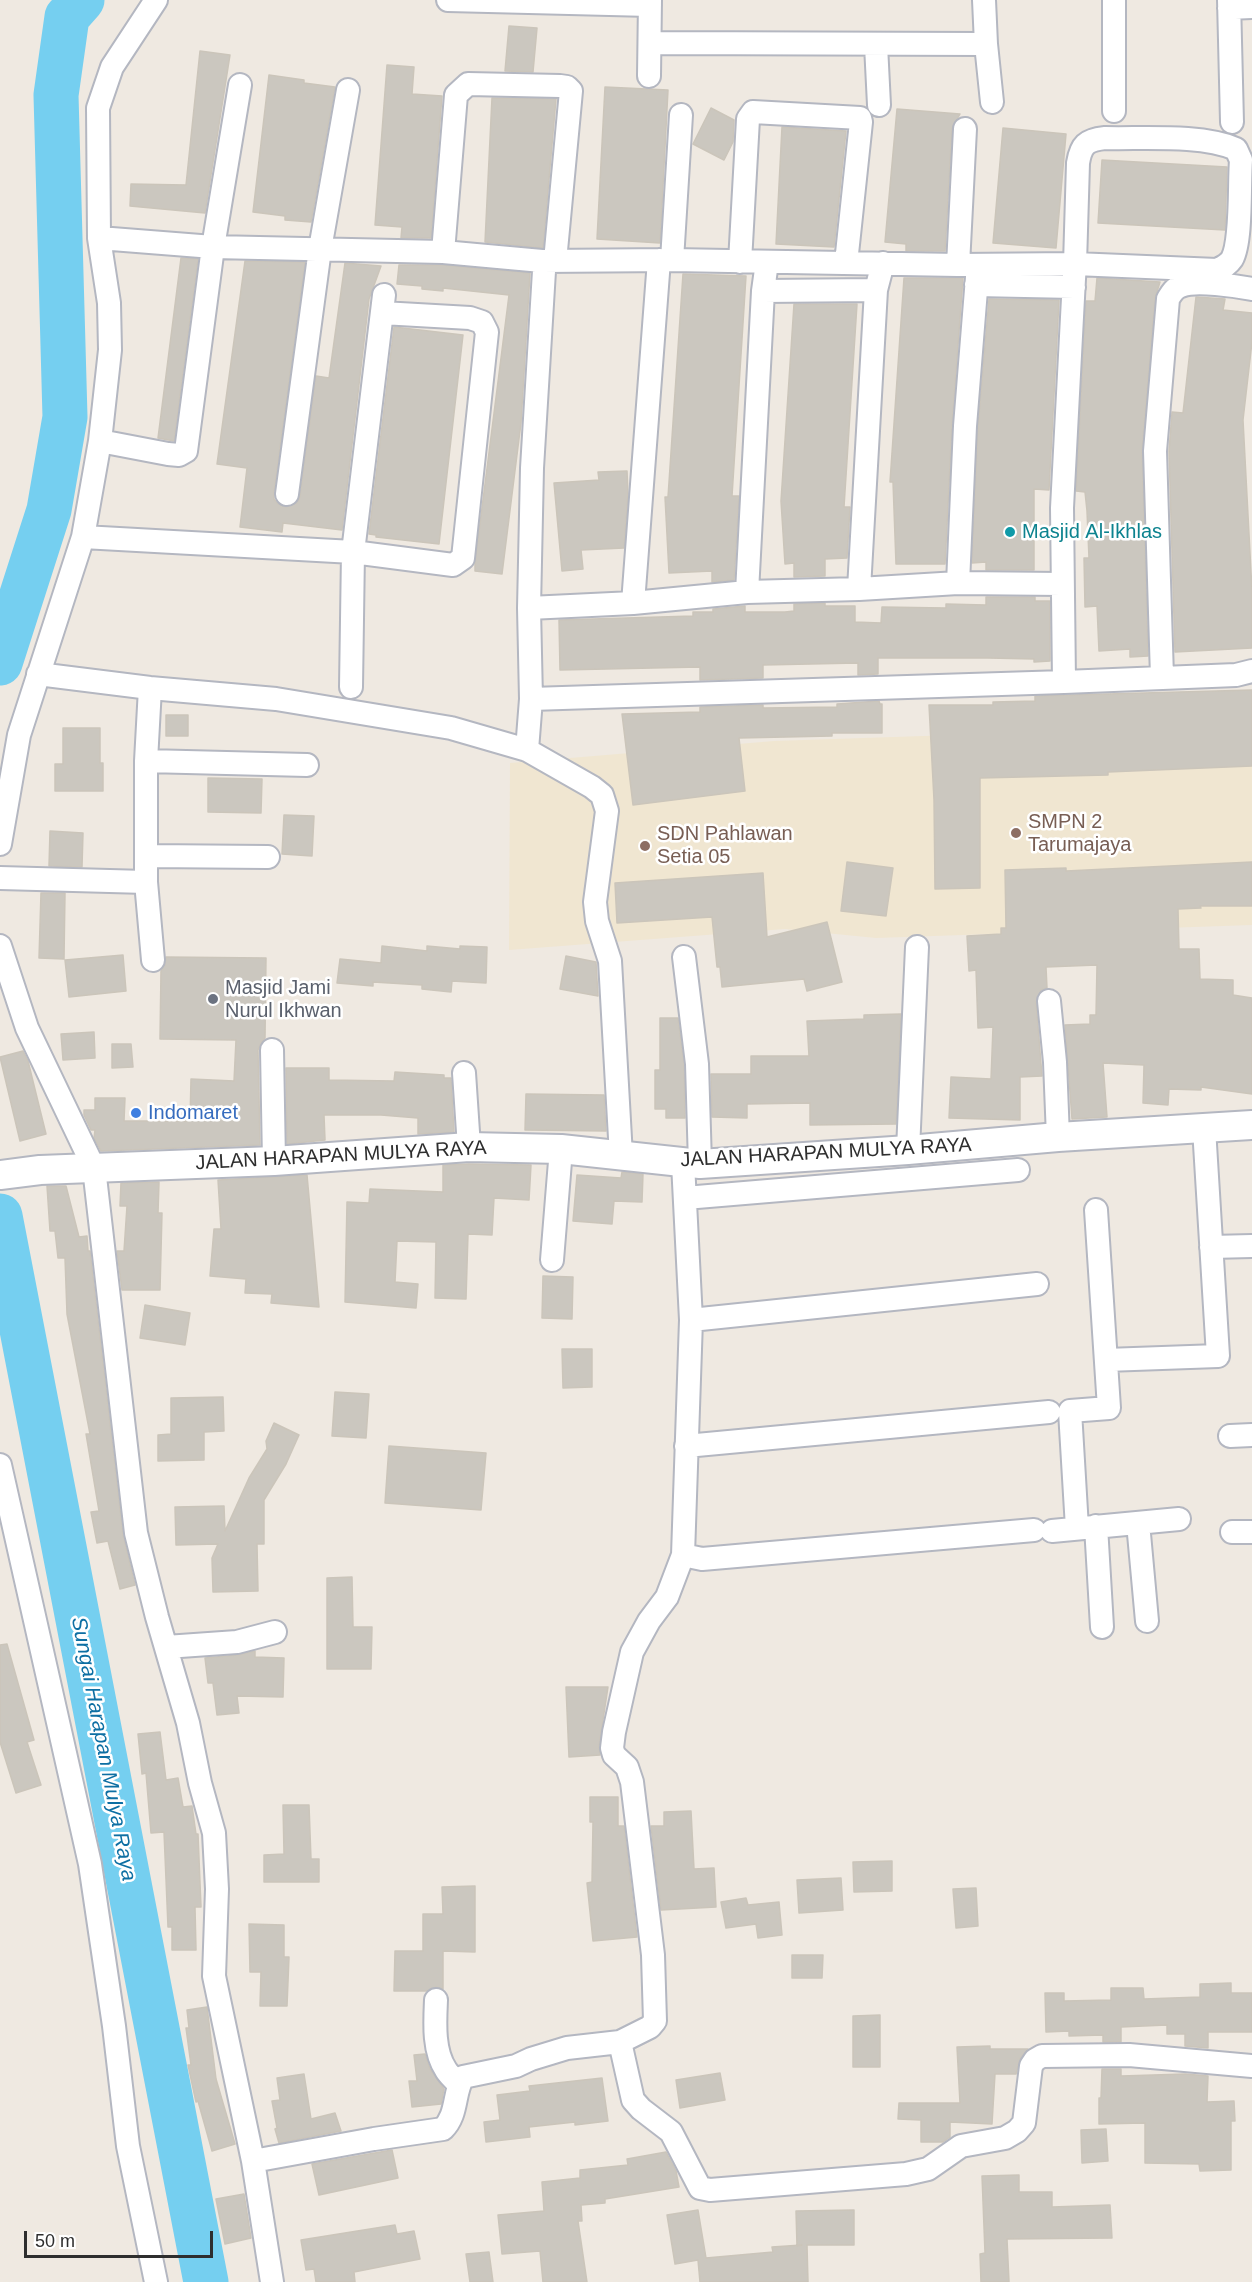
<!DOCTYPE html>
<html>
<head>
<meta charset="utf-8">
<style>
	body { margin:0 }
	#map { position:relative; width:1252px; height:2282px; overflow:hidden; background:#efe9e1; font-family:Arial,sans-serif }
	canvas { display:block }
	.scale { position:absolute; left:24px; top:2231px; width:189px; height:27px; box-sizing:border-box; border:3px solid #2e2e2e; border-top:0; padding-left:8px; font-size:18px; line-height:21px; white-space:nowrap; color:#2e2e2e; -webkit-text-stroke:4px #fff; paint-order:stroke }
</style>
</head>
<body>
<div id="map">
<canvas width="1252" height="2282"></canvas>
<div class="scale">50 m</div>
</div>
<script>
const ctx = document.querySelector('canvas').getContext('2d');
ctx.lineJoin = 'round';
function paint(path, color) { ctx.fillStyle = color; ctx.fill(path, 'evenodd'); }
function strokePath(path, color, width, dash) { ctx.strokeStyle = color; ctx.lineWidth = width; ctx.lineCap = dash ? 'butt' : 'round'; ctx.setLineDash(dash || []); ctx.stroke(path); }
function write(font, color, halo, rows, align = 'center') {
  ctx.font = font + ' Arial,sans-serif'; ctx.lineWidth = 5; ctx.setLineDash([]); ctx.textBaseline = 'middle'; ctx.strokeStyle = halo; ctx.fillStyle = color; for (const [text, x, y, turn = 0] of rows) {
    ctx.save(); ctx.translate(x, y); ctx.rotate((+turn || 0) * Math.PI / 180); ctx.textAlign = isNaN(turn) ? turn : align; if (halo) ctx.strokeText(text, 0, 0); ctx.fillText(text, 0, 0); ctx.restore();
  }
}
paint(new Path2D(`
	M1252 725V925L876 938 785 929 509 950 510 763 774 741Z`), '#f0e6d1');
strokePath(new Path2D(`
	M0 663 49 510 65 417 56 95 67 17 82 0
	M0 1216 206 2282`), '#75cff0', 45);
const building = new Path2D(`
	M509 26 537 28 533 72 505 71Z
	M200 51 230 55 205 213 130 206 131 184 186 185Z
	M387 65 414 67 412 94 442 96 431 238H401L402 227 375 225Z
	M269 75 304 80V83L335 87 311 222 285 220V216L253 212Z
	M605 87 668 90 660 243 597 239Z
	M492 98 556 99 543 248 485 242Z
	M711 108 734 120 733 142 724 160 693 144Z
	M897 109 960 114 952 128 945 251H906V244L885 242Z
	M782 127 846 131 834 247 776 244Z
	M1003 128 1066 134 1056 248 993 243Z
	M1102 160 1227 167 1225 230 1098 223Z
	M181 258 198 259 174 441 158 438Z
	M245 261 305 262 274 492V499L278 504 286 507 297 503 300 496 316 376 329 378 345 263 381 266 369 299 342 530 283 523 282 532 240 527 247 468 217 464Z
	M399 265H442L530 273 521 423 502 574 475 571V563L509 295 443 288V291L422 289V286L397 284Z
	M683 274 746 276 732 496H739L734 580 712 582V571L669 573 665 497H668Z
	M904 278H963L952 425 945 564H896L893 482H890Z
	M1097 278 1160 282 1155 298 1142 450 1148 656 1130 657V649L1099 651 1097 606 1085 607 1084 558H1089L1087 511 1085 492 1076 491 1086 301H1095Z
	M1196 297 1225 299 1223 310 1252 313V342L1243 420 1252 591V648L1175 652 1169 451 1172 412 1183 413Z
	M989 299 1059 300 1049 490 1034 489V570H986V562L972 563 978 427Z
	M794 304H857L844 507H850L847 558 825 559V576L794 577V563L785 564 781 501Z
	M394 327 463 335 439 544 376 537V535L369 534Z
	M627 471 628 494 624 548 581 550 583 569 562 571 554 483 599 480 598 472Z
	M986 597H1035V601H1050V661L1034 662V659L988 658H878V674L858 675V663L763 665V678L700 680V667L560 670 559 620 693 616V612H713V609L745 606V612H785L794 611V604L825 603V606H855V622L881 623 882 607 946 608V604L986 605Z
	M1252 690V766L1108 772V775L980 778V888L935 889 934 800 929 705H993V702L1035 701V696Z
	M879 701 880 704H882V733H832V736L739 738 745 791 633 805 622 714 700 712V707L763 705V708L837 707V704Z
	M166 715H188V736H166Z
	M63 728H100V763H103V791H55V764H63Z
	M208 778 262 779 261 813 208 812Z
	M284 815 314 816 312 856 282 854Z
	M50 831 83 833 82 867 49 866Z
	M847 862 893 868 886 916 841 911Z
	M1252 862V906H1200L1201 908 1178 909 1179 949H1199L1200 979 1233 980V995L1252 998V1094L1201 1087V1090L1169 1089 1168 1105 1143 1103 1144 1065 1103 1063 1107 1117 1072 1119 1065 1025 1090 1024V1015H1096L1097 965 1046 967 1047 988 1041 990 1036 1002 1042 1076 1020 1077V1120L949 1118 951 1077 991 1079 993 1027 978 1028 976 970 969 971 967 936 1001 934V928H1006L1005 870 1066 868V871Z
	M763 873 767 937 827 922 842 982 807 991 804 979 722 987 720 967H717L712 917 617 923 615 883Z
	M41 893H65L64 959 39 958Z
	M382 946 427 951V946L460 949V946L487 947 486 983 452 981 451 992 422 989V985L373 982V986L337 983 340 959 381 963Z
	M123 955 126 991 69 997 65 960Z
	M566 956 596 962 598 996 560 989Z
	M166 957 266 958 265 1038 261 1043 258 1050 260 1145 101 1151 94 1138 95 1130H91L84 1115V1110H95V1098H125L124 1121H190L191 1079 234 1081 236 1040 160 1039 161 971 165 965Z
	M901 1014 896 1124 810 1125V1103L747 1104V1118L712 1117 711 1074H751V1056H809L807 1021 864 1019V1015Z
	M660 1018H678L684 1065 685 1118H666V1109H655V1070H660Z
	M94 1032 95 1058 63 1060 61 1034Z
	M112 1044H131L133 1067 112 1068Z
	M23 1051 28 1061 46 1134 20 1141 0 1057Z
	M286 1068H329V1080L394 1081 395 1072 444 1075V1078H451L454 1132 418 1134V1118L381 1115H324L325 1140 287 1144Z
	M526 1094 604 1095 606 1131 525 1130Z
	M469 1164 531 1165 530 1183 529 1200 494 1198 492 1235 468 1234 466 1299 435 1298 436 1242 397 1241 395 1282 418 1284 416 1308 345 1302 347 1202 369 1203 370 1189 443 1192V1165Z
	M622 1172 643 1174 642 1202 614 1201 612 1224 573 1221 577 1175 621 1178Z
	M307 1175 319 1307 271 1303 272 1294 245 1293 246 1279 210 1276 214 1229H221L218 1180Z
	M159 1182 158 1213H162L160 1290H122L117 1251H124L127 1206H120L121 1183Z
	M47 1186H66L79 1237 87 1236 88 1251H90L123 1535 135 1585 120 1589 108 1541 97 1543 91 1512 99 1511 86 1434H90L67 1314 65 1258H58L55 1231H50Z
	M543 1276 573 1277 572 1319 542 1318Z
	M145 1305 190 1313 185 1345 140 1338Z
	M562 1349H592V1387L563 1388Z
	M335 1392 369 1394 366 1438 332 1436Z
	M223 1397 224 1431 204 1432V1460L158 1461V1435L171 1434V1398Z
	M274 1423 299 1435 286 1464 264 1500V1544H257L258 1591 213 1592 212 1558 218 1544 176 1545 175 1507 224 1506 225 1531 249 1478 267 1449 266 1441Z
	M389 1446 486 1453 481 1510 385 1503Z
	M352 1577 353 1627H372L371 1669H327V1578Z
	M7 1644 34 1740 27 1742 41 1785 16 1793 0 1742V1645Z
	M255 1651V1657L284 1658 283 1697 237 1696 239 1713 217 1715 213 1683H208L205 1658 238 1655Z
	M566 1687H608L599 1746 600 1755 569 1757Z
	M160 1732 166 1780 178 1778 183 1807 192 1806 196 1834H198L201 1907H195L196 1950H172V1927H168L164 1832 151 1833 146 1773 142 1774 138 1734Z
	M590 1797H618V1826H624L637 1937 593 1941 587 1883 592 1882 593 1822H590Z
	M283 1805H309L311 1859H319V1882H264V1855L284 1854Z
	M691 1811 694 1869 714 1868 716 1907 661 1910 651 1826H664V1812Z
	M892 1861V1891L854 1892 853 1862Z
	M841 1878 843 1910 799 1913 797 1880Z
	M475 1886V1952L443 1951V1989L436 1987 426 1991H394L395 1951H423V1914H443L442 1887Z
	M976 1888 978 1926 956 1928 953 1889Z
	M746 1898 748 1905 779 1902 782 1935 758 1938 756 1924 726 1928 721 1902Z
	M249 1924 284 1925V1957H289L287 2006H260L261 1972H250Z
	M792 1955H823L822 1978H792Z
	M1231 1983V1993H1252V2032H1208V2048L1185 2046V2034H1167V2025L1121 2027V2042H1103V2035L1069 2036V2031L1046 2032 1045 1993H1064V2001L1111 2000V1988H1143L1144 1999 1200 1997V1984Z
	M207 2007 216 2079 235 2144 212 2151 198 2101 196 2102 188 2065H191L186 2028H189L187 2010Z
	M880 2015V2067H853V2016Z
	M990 2046V2049H1028L1020 2059 1016 2074H995L992 2124 950 2122V2137L943 2142H921V2120L898 2119 899 2103H960L957 2047Z
	M425 2054 430 2069 444 2089 441 2104 412 2107 409 2081H417L414 2055Z
	M1102 2069H1121V2076L1185 2074 1208 2076 1207 2102 1234 2101 1235 2121H1231V2170L1200 2171 1199 2164 1145 2163V2123L1099 2124V2098H1101Z
	M720 2073 725 2100 680 2108 676 2080Z
	M304 2074 311 2119 335 2113 341 2131 279 2143 275 2129 277 2128 272 2101 280 2100 277 2078Z
	M602 2078 608 2121 575 2125V2122L529 2127 530 2137 486 2142 484 2122 500 2120 497 2095 530 2091 529 2086Z
	M1106 2129 1108 2161 1082 2163 1081 2130Z
	M392 2150 398 2178 319 2195 312 2164Z
	M666 2152 676 2171 679 2187 605 2199V2203L581 2205 582 2221H578L587 2282H543L540 2251 502 2254 498 2215 544 2211 542 2182 580 2178V2170L628 2165 627 2159Z
	M1019 2175V2192H1052V2207L1110 2205 1112 2238 1007 2239 1009 2282H981L980 2254 985 2253 982 2176Z
	M244 2194 251 2238 225 2244 216 2199Z
	M698 2210 706 2258 773 2252 772 2247 802 2245 797 2246 796 2211 854 2210V2245H807L808 2282H700L698 2260 675 2264 667 2215Z
	M395 2225 397 2234 414 2231 420 2259 354 2272 355 2282H316L314 2269 306 2270 301 2240Z
	M489 2252 493 2282H470L466 2254Z`);
paint(building, '#cbc7bf');
strokePath(building, '#cbc5ba', 1.5);
const minor = new Path2D(`
	M448 0 650 5
	M984 0 986 44 992 102
	M1114 0V111
	M1229 0 1232 122
	M1229 8 1252 7
	M650 43 986 44
	M876 45 879 105
	M649 76 650 0
	M99 238 213 247 443 252 542 261 672 260 958 265 1075 264 1217 270C1223 267 1228 265 1232 259 1242 241 1239 183 1241 160L1236 149C1201 134 1143 139 1105 138 1086 140 1081 145 1078 163L1075 264 1074 279 1062 508 1064 682 531 699
	M443 252 456 95 468 84 560 86 567 87 571 91 555 261
	M672 260 681 115
	M740 262 748 119 753 112 860 118 861 122 846 263
	M958 265 965 129
	M976 285 1074 287
	M763 291 876 290
	M100 441 168 454 179 455 186 451 213 247 240 85
	M287 494 320 249 348 90
	M83 537 353 552 453 565 463 558 487 332 482 322 470 318 382 313
	M958 583 965 426 978 265
	M859 589 876 290 883 263
	M747 592 763 291 767 262
	M633 603 659 260
	M529 608 633 603 747 592 859 589 958 583 1062 584
	M38 674 150 688 276 699 451 728 527 750 592 787 602 795 607 811 595 902 597 921 610 961 621 1156
	M1162 677 1155 451 1168 299C1171 294 1174 288 1181 286 1195 280 1236 286 1252 289
	M1064 682 1236 675 1252 671
	M351 687 353 552 384 295
	M150 688 146 761V882L153 960
	M527 750 531 699 529 608 532 468 544 271 542 261
	M146 761 307 765
	M0 844 19 735 83 537 100 441 110 350 109 303 99 238 98 108 112 67 156 0
	M148 856 268 857
	M0 878 146 882
	M0 946 27 1028 94 1168 136 1533 157 1617 188 1723 200 1783 214 1833 217 1889 214 1976 253 2161 272 2282
	M684 957 697 1064 700 1164
	M1049 1001 1055 1062 1058 1137
	M272 1050 274 1161
	M464 1073 469 1147
	M908 1150 917 947
	M683 1163 691 1320 683 1555 702 1559 1034 1530
	M685 1198 1018 1170
	M1211 1247 1252 1246
	M552 1260 561 1149
	M691 1320 1037 1284
	M1106 1360 1218 1356 1204 1128
	M1230 1436 1252 1435
	M686 1446 1049 1412
	M0 1465 90 1864 114 2026 128 2146 156 2282
	M1138 1523 1147 1621
	M1096 1526 1102 1627
	M1077 1528 1070 1411 1109 1408 1096 1210
	M1052 1531 1179 1519
	M1232 1532H1252
	M166 1647 237 1642 275 1632
	M436 2000C435 2022 433 2051 446 2070 449 2075 454 2079 458 2084
	M620 2042 650 2027 655 2021 653 1955 632 1782 627 1767 614 1755 612 1748 614 1732 632 1652 649 1621 667 1597 683 1555
	M253 2161 374 2139 443 2129C458 2114 453 2094 463 2077L516 2066 531 2059 567 2048 620 2042 633 2100 641 2109 671 2132 700 2188 710 2190 906 2174 928 2169 961 2146 1005 2138 1017 2131 1024 2123 1031 2066 1035 2060 1042 2056 1129 2055 1252 2066`);
const tertiary = new Path2D(`
	M0 1175 40 1170 274 1161 469 1147 561 1149 700 1164 908 1150 1058 1137 1252 1125`);
strokePath(minor, '#b4b7c1', 26);
strokePath(tertiary, '#b4b7c1', 32);
strokePath(minor, '#fff', 22);
strokePath(tertiary, '#fff', 28);
for (const [x, y, r, color] of [
	[1010,532,6,"#0f9aa8"],
	[1016,833,6,"#8d6e63"],
	[645,846,6,"#8d6e63"],
	[213,999,6,"#6b7280"],
	[136,1113,6,"#3f7fe0"]
]) { const dot = new Path2D(); dot.arc(x, y, r, 0, 2 * Math.PI); ctx.fillStyle = color; ctx.fill(dot); strokePath(dot, '#fff', 2); }
write('20px', '#0d838f', '#fff', [
	["Masjid Al-Ikhlas",1022,532]
], 'left');
write('20px', '#785e54', '#fff', [
	["SMPN 2",1028,822],
	["Tarumajaya",1028,845],
	["SDN Pahlawan",657,834],
	["Setia 05",657,857]
], 'left');
write('20px', '#5b616d', '#fff', [
	["Masjid Jami",225,988],
	["Nurul Ikhwan",225,1011]
], 'left');
write('20px', '#366cbe', '#fff', [
	["Indomaret",148,1113]
], 'left');
write('20px', '#2e2e2e', '#fff', [
	["JALAN HARAPAN MULYA RAYA",826,1153,-3],
	["JALAN HARAPAN MULYA RAYA",341,1156,-3]
]);
write('italic 21px', '#0d6fa3', '#fff', [
	["Sungai Harapan Mulya Raya",103,1749,79]
]);
</script>
</body>
</html>
